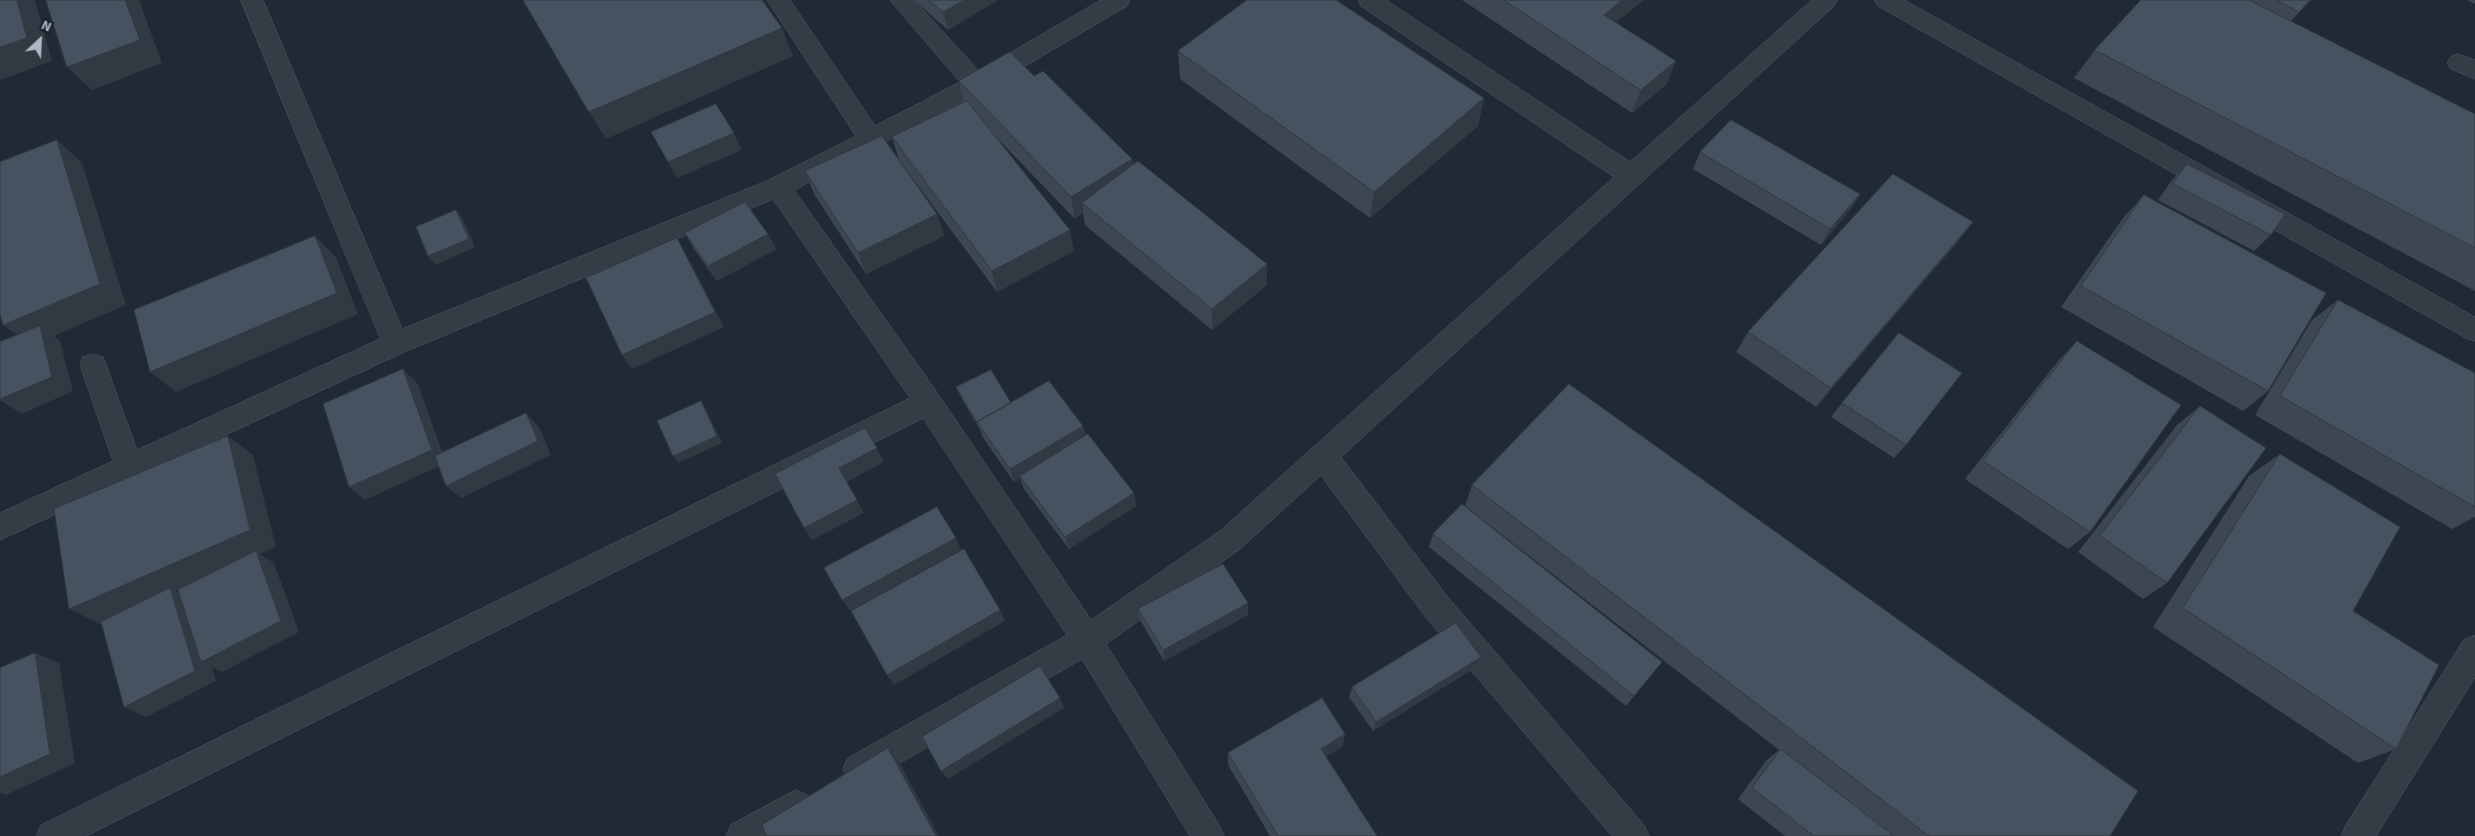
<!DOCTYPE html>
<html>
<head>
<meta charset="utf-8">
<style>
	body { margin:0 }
	#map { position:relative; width:2475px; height:836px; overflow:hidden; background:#202a35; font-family:"Source Sans 3",sans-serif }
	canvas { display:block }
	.north { position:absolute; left:15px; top:15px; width:50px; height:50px; -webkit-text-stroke:4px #19212a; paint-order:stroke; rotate:25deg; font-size:14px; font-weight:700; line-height:20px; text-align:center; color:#aeb7c3 }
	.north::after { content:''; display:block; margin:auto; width:18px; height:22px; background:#aeb7c3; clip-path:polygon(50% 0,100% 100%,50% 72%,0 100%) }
</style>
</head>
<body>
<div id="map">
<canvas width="2475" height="836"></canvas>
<div class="north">N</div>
</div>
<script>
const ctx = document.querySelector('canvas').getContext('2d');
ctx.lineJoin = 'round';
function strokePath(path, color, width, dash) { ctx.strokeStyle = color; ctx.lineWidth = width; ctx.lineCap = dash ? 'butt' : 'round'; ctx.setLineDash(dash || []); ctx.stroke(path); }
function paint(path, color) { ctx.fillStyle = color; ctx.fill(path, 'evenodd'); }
const minor = new Path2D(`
	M241 0H263L402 329 769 180 856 136 767 0H790L875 126 960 82 890 0H914L979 71 1101 0H1130L1127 6 984 90 794 190 938 394 1091 620 1220 531 1614 177 1361 6 1358 0H1386L1630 162 1812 0H1837L1834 6 1341 457 1446 595 1644 825 1649 836H1612L1424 615 1321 475 1240 549 1106 644 1219 825 1224 836H1190L1082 659 870 780 859 785 848 780 843 769 848 758 1067 635 923 418 86 836H36L41 825 910 398 773 199 404 352 0 540V513L113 461 80 365 83 357 93 354 103 357 137 450 380 339Z
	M1875 0H1904L2475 317V341L2466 338 1878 6Z
	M2459 54 2475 60V79L2451 69 2447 63 2451 57Z
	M2475 636V677L2376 836H2341L2346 825 2464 640Z
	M796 790 807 795 812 806 807 817 774 836H726L731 825Z`);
strokePath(minor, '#515a64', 1);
paint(minor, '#343c46');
paint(new Path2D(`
	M914 0H998L948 30Z
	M1462 0H1644L1616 22 1667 84 1632 113Z
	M2141 0H2311L2291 21 2475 114V291L2074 78 2095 50Z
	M2467 0H2475V4Z
	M1178 51 1484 98 1478 126 1370 218 1180 79Z
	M1034 76 1132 159 1133 165 1267 264V285L1212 330 1085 225 1083 213 1075 219 996 137 1074 251 997 292 899 160 892 137 964 102 959 81Z
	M1700 152 1860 194 1850 210 1821 245 1693 169Z
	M2187 164 2271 235 2254 251 2158 200 2172 180Z
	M805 171 937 214 944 236 866 274 814 194Z
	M2144 195 2268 391 2243 411 2061 307 2123 218Z
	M685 233 768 234 776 249 717 281 694 249Z
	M1957 243 1816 407 1736 352 1748 332Z
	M2338 300 2475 373V517L2452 529 2255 415 2312 320Z
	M2077 341 2090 532 2068 549 1965 479 2058 361Z
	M956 387 1011 403 1083 426 1085 436 1134 493 1136 506 1069 549 1024 489 1020 478 1014 482 982 436 980 430 959 394Z
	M1842 403 1906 445 1894 458 1831 417Z
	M2200 406 2167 583 2143 599 2078 552 2177 425Z
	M2280 454 2353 611 2396 749 2358 763 2153 627 2249 476Z
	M1472 485 2110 836H1785L1738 799 1766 761 1779 750 1465 506Z
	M1433 534 1662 662 1626 706 1429 547Z
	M1248 603V615L1164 661 1140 620 1138 609Z
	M1481 657 1476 667 1373 731 1349 697 1352 687Z
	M1345 734 1342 747 1326 756 1377 836H1270L1228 765V753Z`), '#3c4752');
paint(new Path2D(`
	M17 0H35L52 61 0 80V47Z
	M125 0H139L162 63 92 90 67 67Z
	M965 0H998L948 30 943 12Z
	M1622 0H1644L1596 38 1604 15Z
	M782 28 793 56 606 139 589 112Z
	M1676 61 1667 84 1632 113 1641 90Z
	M1484 98 1478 126 1370 218 1374 192Z
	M734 133 742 150 677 178 668 162Z
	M57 140 82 163 126 305 54 336 60 341 73 391 22 414 0 400 32 345 3 325Z
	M1132 159 1135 182 1082 203 1083 213 1075 219 1071 197Z
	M1860 194 1850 210 1821 245 1830 229Z
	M456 210 463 219 475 247 436 265 428 256Z
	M937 214 944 236 866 274 858 253Z
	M1973 222 1957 243 1816 407 1831 388Z
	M1070 230 1074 251 997 292 992 271Z
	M768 234 776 249 717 281 708 266Z
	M315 236 336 257 358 314 176 392 150 372Z
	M677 238 686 254 724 327 632 369 622 355Z
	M1267 264V285L1212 330V309Z
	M403 369 418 384 446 463 365 500 349 487Z
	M701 401 706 409 722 443 678 463 673 456Z
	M526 413 539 427 551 455 461 498 446 486Z
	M1083 426 1085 440 1020 476V478L1014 482 1010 469Z
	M228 436 253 455 276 547 260 554 274 563 299 632 222 672 212 667 216 681 146 717 124 707 172 593 100 624 69 609ZM257 555 191 599 176 591Z
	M877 448 884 462 847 482 864 513 812 540 804 528 839 468Z
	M1134 493 1136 506 1069 549 1065 537Z
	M956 538 961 550 850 611 842 600Z
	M1248 603V615L1164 661 1163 650Z
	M1000 610 1005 621 894 685 887 675Z
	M35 653 59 663 75 763 6 795 0 793V777Z
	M1481 657 1476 667 1373 731 1376 722Z
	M1060 698 1064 708 948 779 941 771Z
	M1345 734 1342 747 1319 761 1321 749Z
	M888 748 898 760 939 836H936Z`), '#313942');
const building = new Path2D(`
	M0 0H17L27 38 0 47Z
	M46 0H125L140 40 67 67Z
	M523 0H762L782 28 589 112Z
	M929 0H965L943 12Z
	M1247 0H1336L1484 98 1374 192 1178 51Z
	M1504 0H1622L1604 15 1676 61 1641 90Z
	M2141 0H2249L2475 114V248L2095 50Z
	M2277 0H2310L2299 12Z
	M1010 52 1034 76 1043 71 1132 159 1071 197 959 81Z
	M967 101 1070 230 992 271 892 137Z
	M716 104 734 133 668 162 651 132Z
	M1731 120 1860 194 1830 229 1700 152Z
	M882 136 937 214 858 253 805 171Z
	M57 140 100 284 3 325 0 315V162Z
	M1138 161 1267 264 1212 309 1082 203Z
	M2187 164 2285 214 2271 235 2173 184Z
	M1893 174 1973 222 1831 388 1748 332Z
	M2144 195 2326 293 2268 391 2081 286Z
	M745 202 768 234 708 266 685 233Z
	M456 210 469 239 428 256 416 227Z
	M315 236 337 293 150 372 134 310Z
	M677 238 715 312 622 355 586 278Z
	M2338 300 2475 373V507L2280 396Z
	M40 326 52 377 0 399V342Z
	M1899 333 1962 373 1906 445 1842 403Z
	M2077 341 2181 405 2090 532 1983 461Z
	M403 369 432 450 349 487 323 404Z
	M991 370 1011 403 977 422 956 387Z
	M1049 381 1083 426 1010 469 977 422Z
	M1569 384 2138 791 2110 836H1929L1472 485Z
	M701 401 717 436 673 456 657 421Z
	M2200 406 2266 448 2167 583 2100 536Z
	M526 413 538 441 446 486 435 456Z
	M865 428 877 448 839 468 857 500 804 528 775 474Z
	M1088 434 1134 493 1065 537 1020 476Z
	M228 436 250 530 69 609 54 509Z
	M2280 454 2400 527 2353 611 2439 665 2396 749 2183 608Z
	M1462 504 1662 662 1634 696 1433 534Z
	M937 507 956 538 842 600 824 568Z
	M964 549 1000 610 887 675 851 611Z
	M256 551 281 621 201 662 178 590Z
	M1223 564 1248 603 1163 650 1138 609Z
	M170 588 195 671 124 707 101 622Z
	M1456 623 1481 657 1376 722 1352 687Z
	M35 653 50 754 0 777V668Z
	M1040 666 1060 698 941 771 922 737Z
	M1322 698 1345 734 1321 749 1377 836H1278L1228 753Z
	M888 748 936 836H767L762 825Z
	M1781 749 1894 836H1814L1752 788Z`);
paint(building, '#46525f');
strokePath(building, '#313942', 1);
</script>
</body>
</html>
